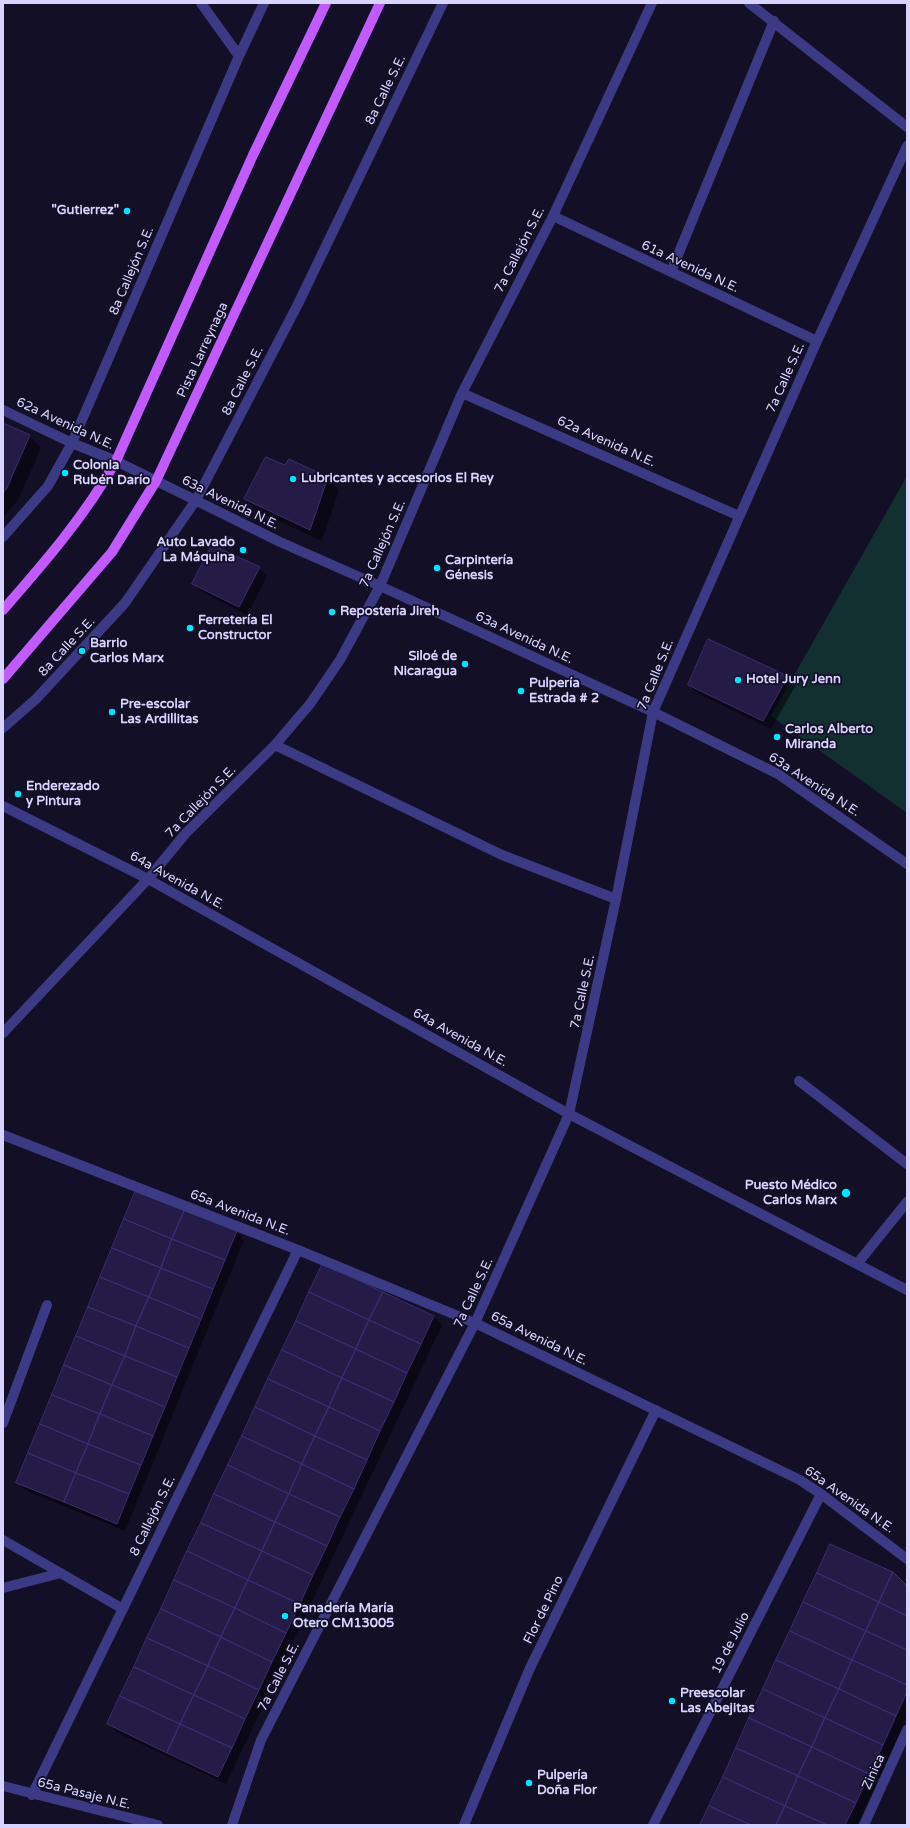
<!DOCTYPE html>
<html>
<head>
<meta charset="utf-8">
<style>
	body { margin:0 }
	#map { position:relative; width:910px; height:1828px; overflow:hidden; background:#130f26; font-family:"Varela Round",sans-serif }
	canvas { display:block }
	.frame { position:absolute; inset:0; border:4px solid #d9d4ff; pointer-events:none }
</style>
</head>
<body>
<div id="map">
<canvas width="910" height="1828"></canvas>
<div class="frame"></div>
</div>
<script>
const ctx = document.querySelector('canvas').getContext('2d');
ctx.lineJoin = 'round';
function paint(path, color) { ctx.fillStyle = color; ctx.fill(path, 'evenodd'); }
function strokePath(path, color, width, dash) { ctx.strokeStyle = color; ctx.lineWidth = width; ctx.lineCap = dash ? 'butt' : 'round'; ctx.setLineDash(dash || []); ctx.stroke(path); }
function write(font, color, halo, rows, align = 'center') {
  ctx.font = font + ' "Varela Round",sans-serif'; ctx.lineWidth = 3.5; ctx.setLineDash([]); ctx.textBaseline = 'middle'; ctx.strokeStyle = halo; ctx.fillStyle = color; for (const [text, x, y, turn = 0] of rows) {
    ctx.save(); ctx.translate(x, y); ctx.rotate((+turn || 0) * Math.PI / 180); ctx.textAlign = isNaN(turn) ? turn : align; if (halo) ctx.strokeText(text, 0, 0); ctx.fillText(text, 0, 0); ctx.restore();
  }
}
paint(new Path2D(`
	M907 476V813L771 716Z`), '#12302f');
paint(new Path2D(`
	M3 424 29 436 41 448 18 500 3 518Z
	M285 467 327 478 339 490 322 541 257 511 245 499Z
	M259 568 267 576 247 615 202 592 194 584Z
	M709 640 788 677 796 685 771 729 697 693 689 685Z
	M236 1232 244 1240 125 1531 25 1490 17 1482Z
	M323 1265 434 1317 442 1325 226 1784 116 1732 108 1724Z
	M907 1587V1717L857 1825H701Z`), '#0007');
const building = new Path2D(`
	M3 423 30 435 7 488 3 493Z
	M266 457 285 465 289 459 328 477 310 530 244 499Z
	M212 545 260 567 239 607 192 584Z
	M708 639 788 676 763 721 688 685Z
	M136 1190 185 1209 172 1239 124 1219Z
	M185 1209 237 1231 225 1260 172 1239Z
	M124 1219 172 1239 161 1268 112 1248Z
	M172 1239 225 1260 213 1289 161 1268Z
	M112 1248 161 1268 149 1297 100 1277Z
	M323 1263 383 1292 369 1320 309 1292Z
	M161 1268 213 1289 201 1319 149 1297Z
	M100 1277 149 1297 136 1326 88 1307Z
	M309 1292 369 1320 356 1349 296 1321Z
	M383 1292 434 1316 421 1344 369 1320Z
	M149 1297 201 1319 189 1348 136 1326Z
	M88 1307 136 1326 125 1356 76 1336Z
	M369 1320 421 1344 407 1373 356 1349Z
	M296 1321 356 1349 342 1378 282 1350Z
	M136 1326 189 1348 177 1377 125 1356Z
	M76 1336 125 1356 112 1385 64 1365Z
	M356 1349 407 1373 394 1402 342 1378Z
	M282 1350 342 1378 329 1407 268 1379Z
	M125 1356 177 1377 165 1407 112 1385Z
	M64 1365 112 1385 100 1414 52 1395Z
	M342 1378 394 1402 380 1431 329 1407Z
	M268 1379 329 1407 315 1436 255 1407Z
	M112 1385 165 1407 153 1436 100 1414Z
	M52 1395 100 1414 88 1444 40 1424Z
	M255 1407 315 1436 302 1464 242 1436Z
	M329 1407 380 1431 367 1460 315 1436Z
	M100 1414 153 1436 141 1465 88 1444Z
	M40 1424 88 1444 76 1473 28 1453Z
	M242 1436 302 1464 289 1494 228 1465Z
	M315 1436 367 1460 354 1489 302 1464Z
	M88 1444 141 1465 129 1494 76 1473Z
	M28 1453 76 1473 64 1502 16 1483Z
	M302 1464 354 1489 340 1517 289 1494Z
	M228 1465 289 1494 275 1522 214 1494Z
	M76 1473 129 1494 117 1524 64 1502Z
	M214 1494 275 1522 262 1551 201 1523Z
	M289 1494 340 1517 327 1546 275 1522Z
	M275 1522 327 1546 313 1575 262 1551Z
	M201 1523 262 1551 248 1580 187 1551Z
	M830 1544 893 1572 879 1602 817 1573Z
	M187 1551 248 1580 235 1608 174 1580Z
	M262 1551 313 1575 300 1604 248 1580Z
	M893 1572 907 1586V1616L879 1602Z
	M817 1573 879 1602 866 1631 803 1602Z
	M174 1580 235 1608 221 1637 161 1609Z
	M248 1580 300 1604 286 1633 235 1608Z
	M803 1602 866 1631 852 1660 790 1631Z
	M879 1602 907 1616V1650L866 1631Z
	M235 1608 286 1633 272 1662 221 1637Z
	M161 1609 221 1637 208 1666 147 1638Z
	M790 1631 852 1660 839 1689 776 1660Z
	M866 1631 907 1650V1685L852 1660Z
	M221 1637 272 1662 259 1690 208 1666Z
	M147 1638 208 1666 194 1695 134 1667Z
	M776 1660 839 1689 825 1718 763 1689Z
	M852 1660 907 1685V1692L896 1716 839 1689Z
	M208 1666 259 1690 245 1719 194 1695Z
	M134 1667 194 1695 180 1724 120 1696Z
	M763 1689 825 1718 812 1747 749 1718Z
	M839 1689 896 1716 883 1745 825 1718Z
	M194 1695 245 1719 232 1748 180 1724Z
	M120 1696 180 1724 167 1753 107 1724Z
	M749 1718 812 1747 798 1776 736 1748Z
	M825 1718 883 1745 869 1774 812 1747Z
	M180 1724 232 1748 218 1777 167 1753Z
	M812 1747 869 1774 856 1803 798 1776Z
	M736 1748 798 1776 785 1806 723 1777Z
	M798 1776 856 1803 845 1825H827L785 1806Z
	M723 1777 785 1806 776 1825H751L709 1806Z
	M709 1806 751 1825H700Z
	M785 1806 827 1825H776Z`);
paint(building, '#241b47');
strokePath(building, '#3b2d73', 1);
strokePath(new Path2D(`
	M201 3 239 56
	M749 3 907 127
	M553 216 817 341
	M671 272 774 21
	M462 393 739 516
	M3 410 72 443 116 461 280 542 380 586 653 712 778 774 907 864
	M3 537 48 486 72 443 239 56 264 3
	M3 728 36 699 125 603 196 500 298 304 443 3
	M275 745 502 855 616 899
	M3 806 148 879 569 1114 907 1290
	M3 1033 148 879 186 833 275 745 310 704 340 660 380 586 462 393 553 216 652 3
	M799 1081 907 1164
	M3 1135 298 1250 475 1323 800 1480 821 1494 907 1559
	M857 1264 907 1202
	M3 1423 47 1305
	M3 1540 123 1609
	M3 1588 61 1573
	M3 1786 158 1825
	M32 1795 298 1250
	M232 1825 261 1740 475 1323 569 1114 616 899 653 712 817 341 907 146
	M464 1825 530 1668 656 1410
	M653 1825 821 1494
	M864 1825 907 1730`), '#3d3a85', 10);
strokePath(new Path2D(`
	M3 610C44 563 85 516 116 461L253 155 326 3
	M3 679 112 552 156 481 380 3`), '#c25bff', 10);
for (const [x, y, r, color] of [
	[127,211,4,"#00e5ff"],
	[65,473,4,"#00e5ff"],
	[293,479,4,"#00e5ff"],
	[243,550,4,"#00e5ff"],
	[437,568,4,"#00e5ff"],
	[332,612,4,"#00e5ff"],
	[190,628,4,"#00e5ff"],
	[82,651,4,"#00e5ff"],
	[465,664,4,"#00e5ff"],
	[738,680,4,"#00e5ff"],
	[521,691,4,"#00e5ff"],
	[112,712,4,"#00e5ff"],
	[777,737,4,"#00e5ff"],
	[18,794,4,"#00e5ff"],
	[846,1193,5,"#00e5ff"],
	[285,1616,4,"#00e5ff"],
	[672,1701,4,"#00e5ff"],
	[529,1783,4,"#00e5ff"]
]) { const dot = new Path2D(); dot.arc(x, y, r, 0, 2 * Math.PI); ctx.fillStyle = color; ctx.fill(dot); strokePath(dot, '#130f26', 1.5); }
write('13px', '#d9d4ff', '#130f26', [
	["8a Calle S.E.",386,90,-64],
	["7a Callejón S.E.",520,250,-63],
	["61a Avenida N.E.",690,267,25],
	["8a Callejón S.E.",132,271,-67],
	["Pista Larreynaga",203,350,-65],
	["7a Calle S.E.",786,378,-66],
	["8a Calle S.E.",243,381,-63],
	["62a Avenida N.E.",65,424,25],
	["62a Avenida N.E.",606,442,24],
	["63a Avenida N.E.",230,503,26],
	["7a Callejón S.E.",383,544,-66],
	["63a Avenida N.E.",524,638,25],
	["8a Calle S.E.",67,647,-47],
	["7a Calle S.E.",656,675,-68],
	["63a Avenida N.E.",814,785,33],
	["7a Callejón S.E.",201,802,-46],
	["64a Avenida N.E.",177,881,29],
	["7a Calle S.E.",583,992,-78],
	["64a Avenida N.E.",460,1038,29],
	["65a Avenida N.E.",240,1213,21],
	["7a Calle S.E.",474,1293,-65],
	["65a Avenida N.E.",539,1339,26],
	["65a Avenida N.E.",849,1500,35],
	["8 Callejón S.E.",153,1516,-64],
	["Flor de Pino",544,1610,-64],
	["19 de Julio",731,1643,-63],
	["7a Calle S.E.",279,1677,-63],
	["Zinica",874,1772,-66],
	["65a Pasaje N.E.",84,1794,14]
]);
write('bold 13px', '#d9d4ff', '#130f26', [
	["\"Gutierrez\"",119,211,"right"],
	["Colonia",73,466],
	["Rubén Darío",73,481],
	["Lubricantes y accesorios El Rey",301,479],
	["Auto Lavado",235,543,"right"],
	["La Máquina",235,558,"right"],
	["Carpintería",445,561],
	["Génesis",445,576],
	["Repostería Jireh",340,612],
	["Ferretería El",198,621],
	["Constructor",198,636],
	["Barrio",90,644],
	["Carlos Marx",90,659],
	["Siloé de",457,657,"right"],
	["Nicaragua",457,672,"right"],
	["Hotel Jury Jenn",746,680],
	["Pulpería",529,684],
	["Estrada # 2",529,699],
	["Pre-escolar",120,705],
	["Las Ardillitas",120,720],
	["Carlos Alberto",785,730],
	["Miranda",785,745],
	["Enderezado",26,787],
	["y Pintura",26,802],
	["Puesto Médico",837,1186,"right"],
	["Carlos Marx",837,1201,"right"],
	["Panadería María",293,1609],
	["Otero CM13005",293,1624],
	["Preescolar",680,1694],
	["Las Abejitas",680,1709],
	["Pulpería",537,1776],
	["Doña Flor",537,1791]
], 'left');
</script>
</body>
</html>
